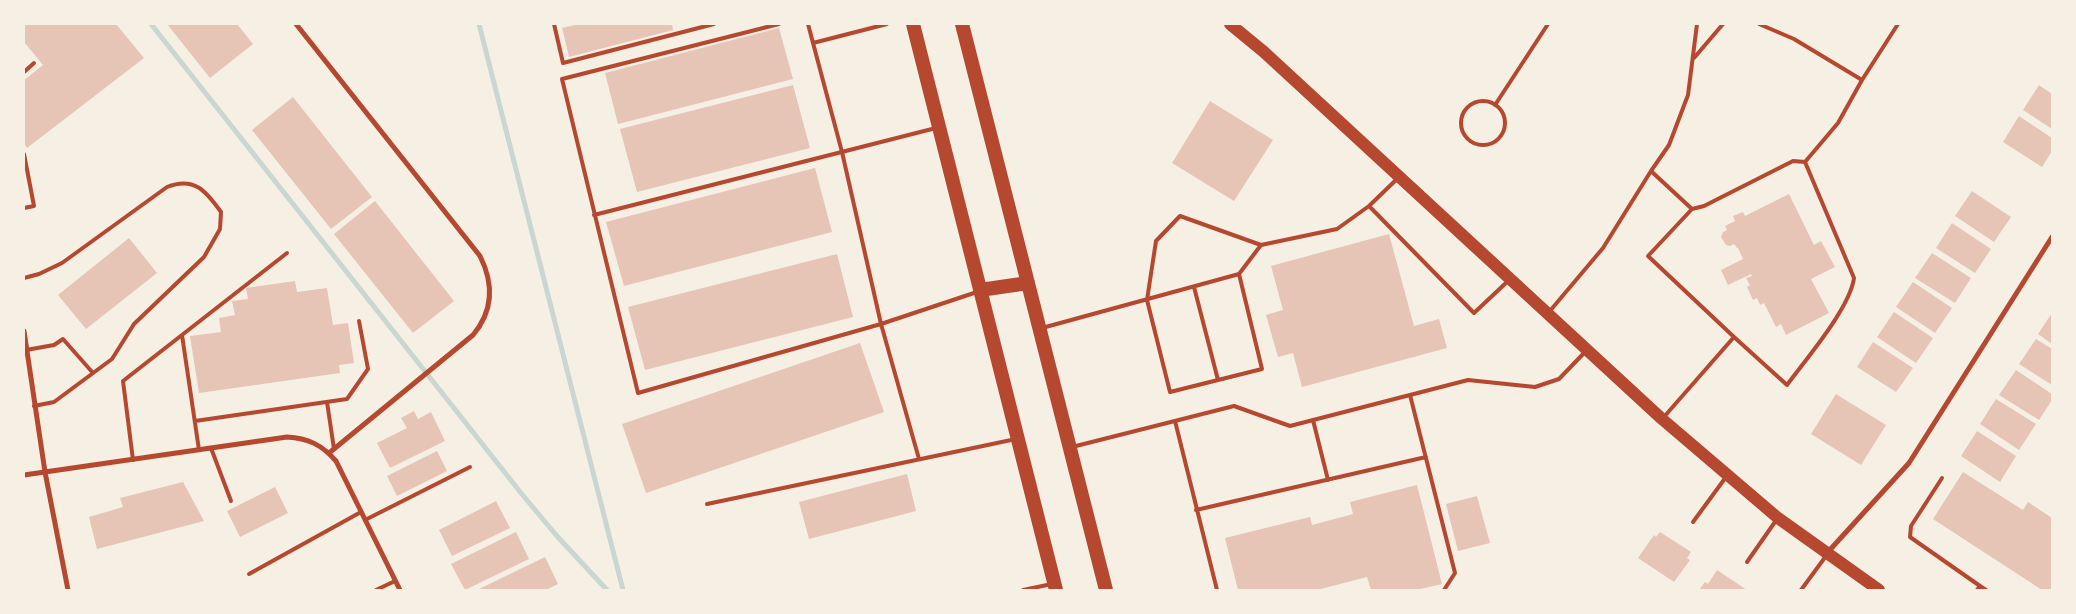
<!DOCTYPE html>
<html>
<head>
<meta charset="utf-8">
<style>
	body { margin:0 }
	#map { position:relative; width:2076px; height:614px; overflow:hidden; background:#f6efe4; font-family:Cabin,sans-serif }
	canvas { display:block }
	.frame { position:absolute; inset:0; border:25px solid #f6efe4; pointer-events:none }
</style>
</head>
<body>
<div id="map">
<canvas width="2076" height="614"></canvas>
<div class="frame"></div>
</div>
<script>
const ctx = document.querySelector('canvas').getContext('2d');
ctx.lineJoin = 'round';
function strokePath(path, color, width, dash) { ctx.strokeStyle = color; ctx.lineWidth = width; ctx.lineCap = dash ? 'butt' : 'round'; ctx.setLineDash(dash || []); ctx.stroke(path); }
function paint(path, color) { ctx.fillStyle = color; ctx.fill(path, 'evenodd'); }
strokePath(new Path2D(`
	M151 24 521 493 556 535 607 590
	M479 24 623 590`), '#c9d6d2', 5);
paint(new Path2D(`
	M24 24H116L144 58 27 148 24 143V80L43 65 24 42Z
	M167 24H237L253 44 210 78Z
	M579 24H672L673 30 569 57 562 28Z
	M779 28 793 79 618 124 605 73Z
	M793 85 810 148 637 192 620 129Z
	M2039 85 2052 94V129L2023 110Z
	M293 97 372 197 331 229 252 130Z
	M1210 101 1273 140 1234 201 1172 163Z
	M2019 116 2052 138V151L2042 167 2003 142Z
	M815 168 832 232 624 286 606 222Z
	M1972 191 2011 217 1994 242 1955 216Z
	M1789 194 1814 245 1821 241 1835 267 1811 279 1829 313 1786 335 1781 324 1776 327 1764 303 1760 305 1757 298 1753 300 1747 287 1750 285 1746 278 1752 276 1751 274 1728 285 1721 270 1743 259 1738 248H1737L1734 244 1730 246 1726 245 1721 237 1723 232 1727 230 1725 226 1735 221 1733 216 1743 212 1745 216Z
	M375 201 454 301 413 333 334 234Z
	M1952 223 1991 249 1975 273 1936 248Z
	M1389 234 1414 326 1439 319 1447 348 1302 387 1293 353 1278 357 1266 315 1283 310 1271 266Z
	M129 238 157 273 86 329 58 295Z
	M1932 253 1971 278 1955 303 1915 278Z
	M837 254 853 317 645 370 628 307Z
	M295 281 297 292 327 288 333 325 348 323 354 363 339 365 340 373 199 393 190 336 221 332 219 318 235 315 232 301 248 299 246 288Z
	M1913 282 1952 308 1935 333 1896 307Z
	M1894 312 1933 338 1916 363 1877 337Z
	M2052 313V344L2038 334Z
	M2036 339 2052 349V385L2019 364Z
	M1873 342 1913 368 1896 392 1857 367Z
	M860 343 884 412 646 493 622 424Z
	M2016 370 2052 394V400L2039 420 1999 395Z
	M1836 394 1886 425 1861 465 1811 434Z
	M1996 399 2036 424 2019 450 1980 424Z
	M414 411 418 419 431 412 445 441 390 468 377 443 407 428 401 418Z
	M1977 431 2016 456 2000 482 1961 456Z
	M437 451 447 471 397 496 387 476Z
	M1963 472 2023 510 2028 502 2052 518V587L2050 590H2042L1933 519Z
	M907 474 916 511 809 539 799 502Z
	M183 482 204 521 97 549 89 517 123 507 120 498Z
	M1417 485 1442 584 1416 590H1371L1367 577 1317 590H1238L1225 538 1310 517 1312 525 1353 514 1350 502Z
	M275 487 288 513 240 537 227 511Z
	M1477 496 1490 543 1458 551 1446 504Z
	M496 501 510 528 452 556 439 530Z
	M516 532 529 559 465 590 451 564Z
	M1660 532 1691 552 1687 558 1690 560 1674 582 1638 558 1654 535 1656 537Z
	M545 557 558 584 546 590H477Z
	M1717 570 1747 590H1699L1705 582 1708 584Z`), '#e6c5b7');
strokePath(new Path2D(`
	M554 24 563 63 714 24
	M779 24 562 79 638 393 881 324 977 292
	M808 24 813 43 887 24
	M1759 24 1794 39 1862 80 1838 123 1805 162
	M813 43 842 152 881 324 919 459
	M1694 58 1723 24
	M24 72 34 63
	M1862 80 1898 24
	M1461 123a22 22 0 1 1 44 0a22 22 0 1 1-44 0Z
	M1495 105 1548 24
	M24 154 34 206 24 208
	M1651 171 1669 145 1688 95 1697 24
	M1397 179 1369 206 1474 313 1508 281
	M1692 209 1704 206 1793 161 1805 162 1854 278C1850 308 1806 359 1787 385L1734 337
	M594 215 936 128
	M1239 274 1262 369 1170 392 1147 300 1156 241 1180 216 1261 245
	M24 278 39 274 62 263 167 187C194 176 206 191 221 212L220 229 204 257 134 324 112 359 54 402 34 406
	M1194 287 1218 380
	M1549 312 1603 248 1651 171 1692 209 1648 256 1734 337 1663 418
	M1042 328 1239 274 1261 245 1337 229 1369 206
	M182 335 199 450
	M26 350 54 345 63 339 93 373
	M1410 395 1455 573 1444 590
	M327 402 334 449
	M1313 420 1328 480
	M195 421 347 399 368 369 359 321
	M1175 421 1217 590
	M1072 447 1234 406 1290 426 1468 380 1535 387 1559 379 1585 352
	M211 448 231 501
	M133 460 123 381 287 253
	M1942 478 1911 526 1910 537 1980 586
	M707 504 1016 439
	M1196 510 1426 457
	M365 520 470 467
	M1693 522 1726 477
	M1747 562 1777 519
	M249 574 361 512
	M376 590 395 581
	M1023 590 1052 584
	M1801 590 1826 556
	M1977 590 1980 586 1986 590`), '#b5482f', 4);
strokePath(new Path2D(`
	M296 24 480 256C494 284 494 310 473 335L329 453
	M24 331 45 472 68 590
	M24 475 287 437C308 438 322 445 336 461L400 590
	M1827 553 1909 463 2052 237`), '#b5482f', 5);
strokePath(new Path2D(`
	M1230 24 1264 52 1662 419 1778 518 1879 590`), '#b5482f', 12);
strokePath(new Path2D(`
	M913 24 1056 590
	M962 24 1106 590
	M980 290 1028 283`), '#b5482f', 14);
</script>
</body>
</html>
